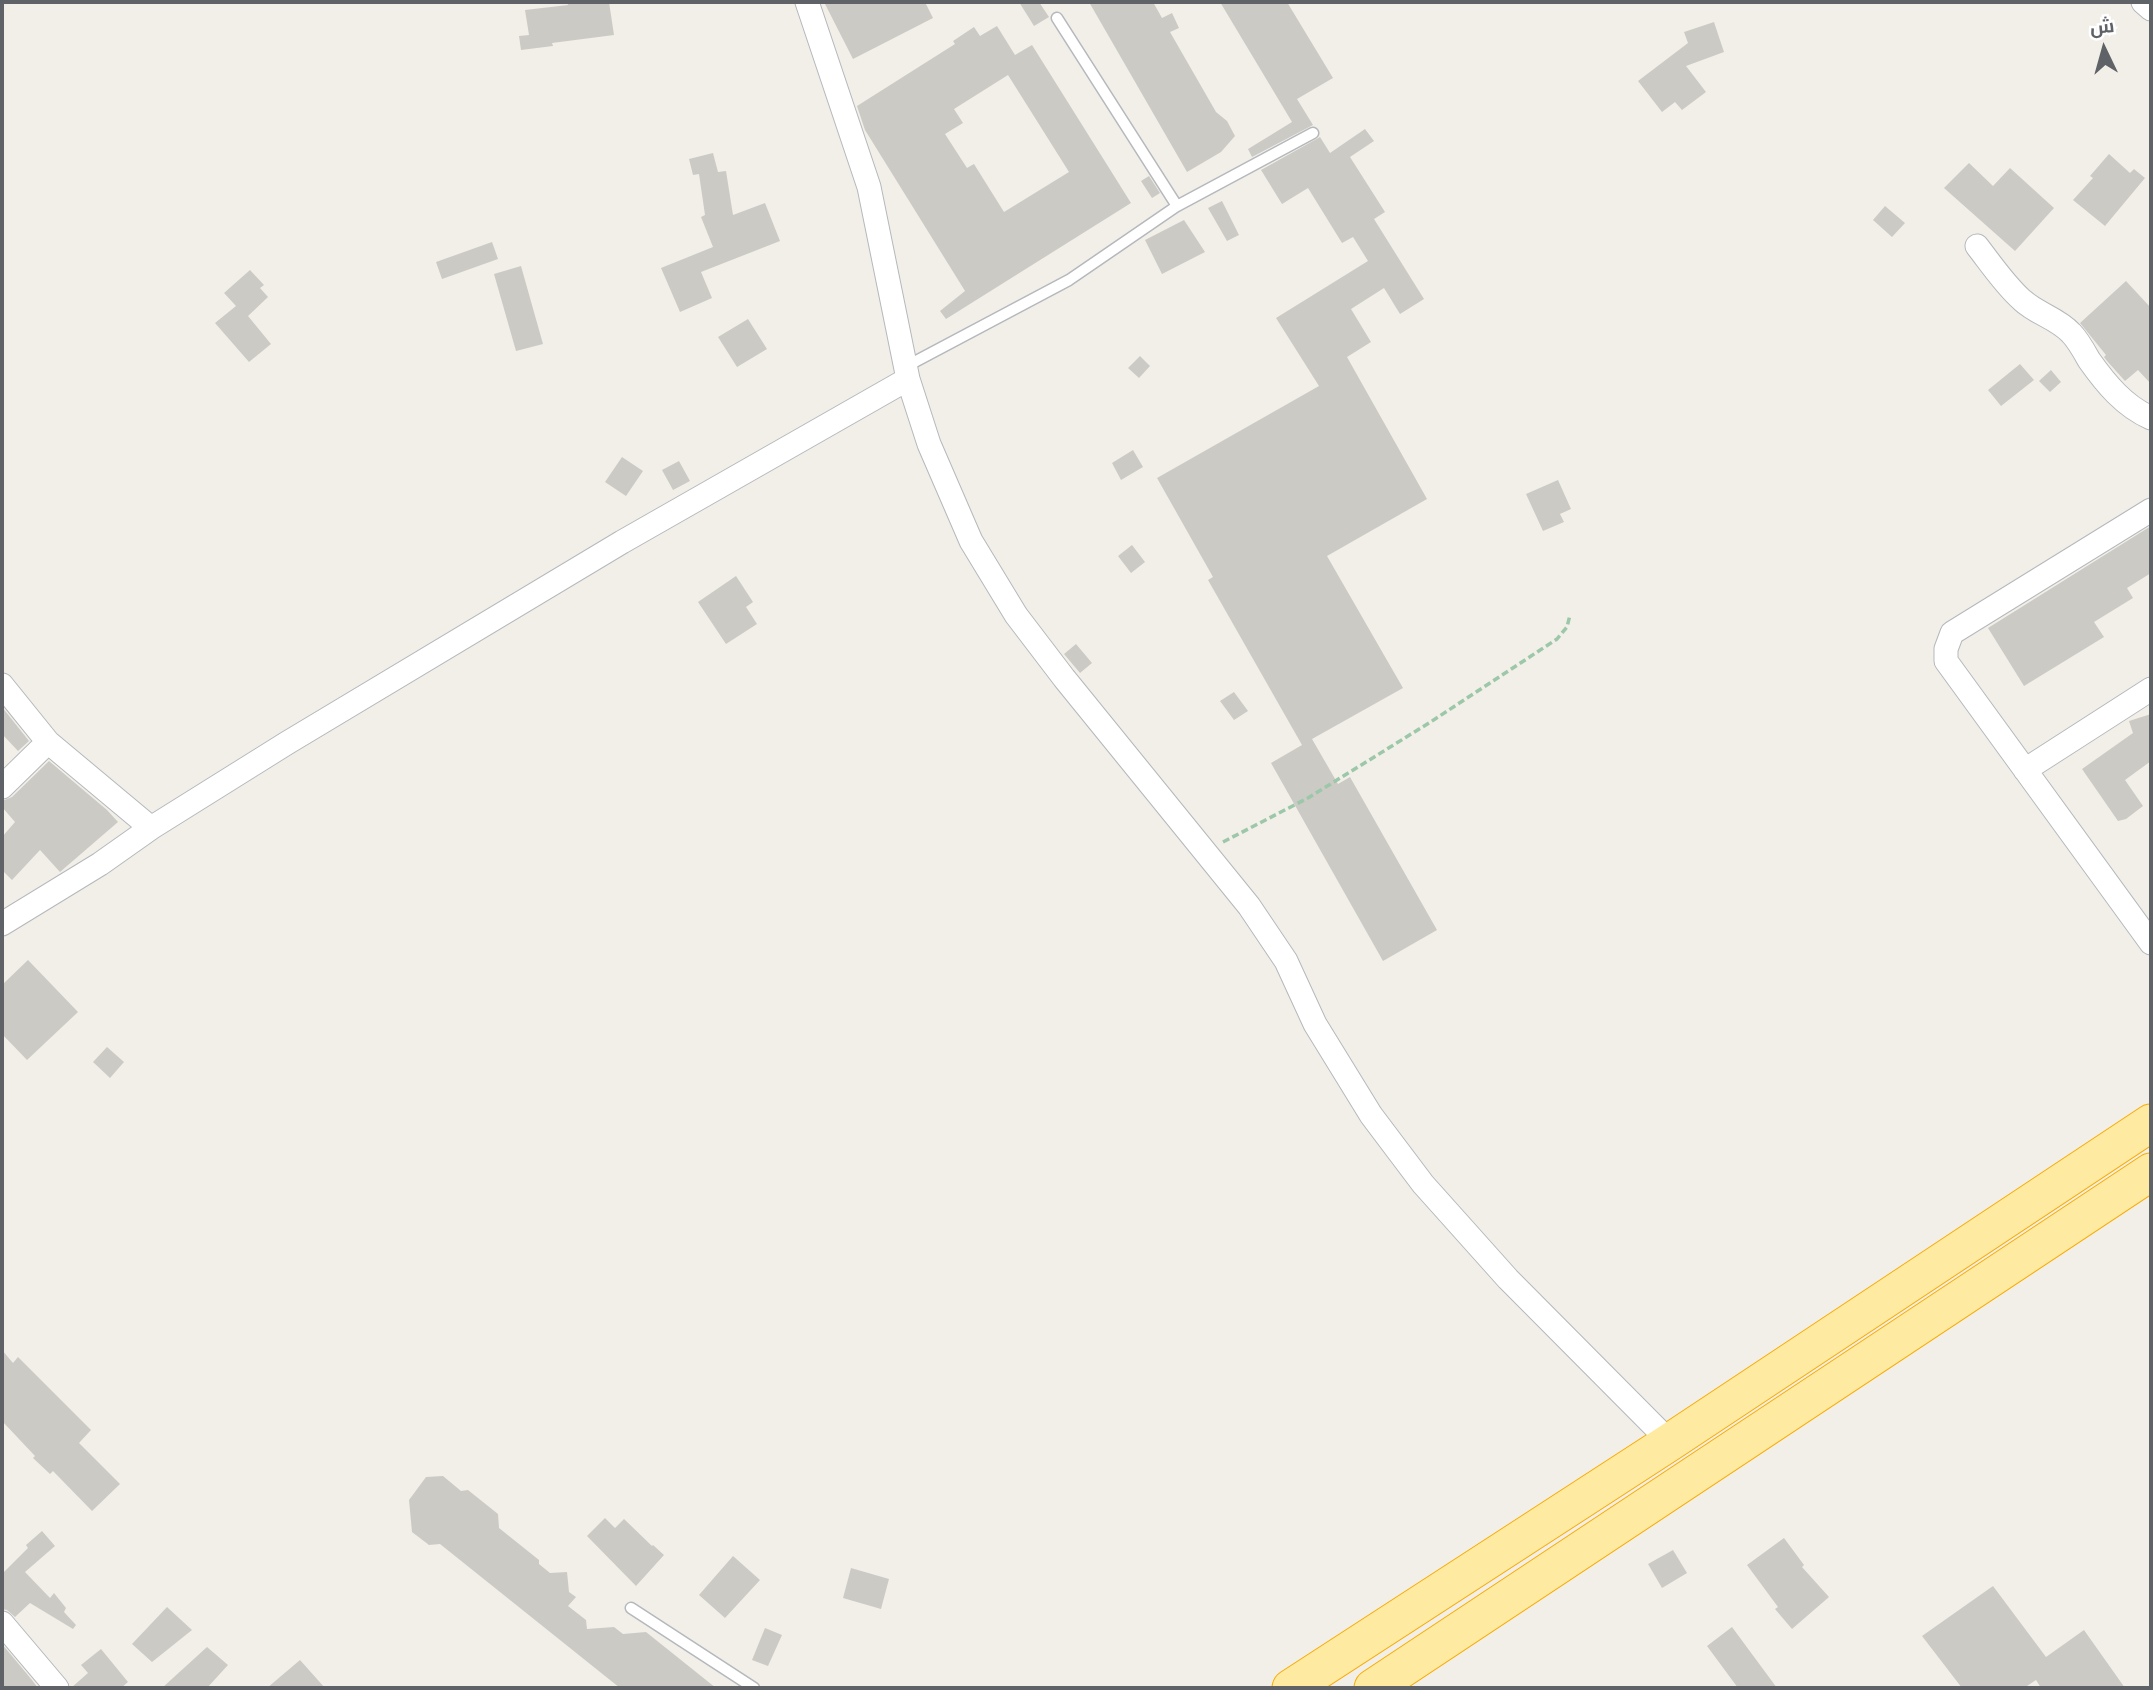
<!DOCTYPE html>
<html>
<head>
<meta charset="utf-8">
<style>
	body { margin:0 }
	#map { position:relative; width:2153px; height:1690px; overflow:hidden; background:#f1efe8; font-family:"Alegreya Sans",Cairo,sans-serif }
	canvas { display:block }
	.frame { position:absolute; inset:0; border:4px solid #5f6368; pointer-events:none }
	.north { position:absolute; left:2069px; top:14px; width:70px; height:70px; -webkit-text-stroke:5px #fff; paint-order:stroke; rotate:355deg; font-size:19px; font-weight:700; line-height:28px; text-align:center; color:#5f6368 }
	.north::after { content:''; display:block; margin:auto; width:24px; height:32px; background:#5f6368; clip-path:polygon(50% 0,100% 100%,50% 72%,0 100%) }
</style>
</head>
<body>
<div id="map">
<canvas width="2153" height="1690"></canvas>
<div class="frame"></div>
<div class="north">ش</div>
</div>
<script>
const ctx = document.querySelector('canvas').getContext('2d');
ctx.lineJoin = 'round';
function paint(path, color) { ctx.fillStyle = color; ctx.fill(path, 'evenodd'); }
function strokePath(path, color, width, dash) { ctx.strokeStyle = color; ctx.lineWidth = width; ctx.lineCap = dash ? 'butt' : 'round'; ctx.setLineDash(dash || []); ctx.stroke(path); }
paint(new Path2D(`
	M567 2H609L614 35 552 43 553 46 521 50 519 36 529 35 525 10 568 5Z
	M824 2H925L933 18 853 59Z
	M1019 2H1039L1049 17 1034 26Z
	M1089 2H1153L1162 18 1172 13 1179 28 1170 32 1216 112 1227 121 1235 136 1221 152 1187 172Z
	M1220 2H1287L1333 78 1297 99 1313 125 1252 157 1248 149 1292 122Z
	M1714 22 1724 52 1686 66 1706 92 1682 110 1675 102 1662 112 1638 81 1688 43 1684 32Z
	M997 26 1015 55 1032 45 1131 203 946 319 940 311 965 291 865 130 857 106 955 44 953 41 974 27 980 36ZM1008 75 1069 172 1004 212 974 164 967 168 945 134 963 123 954 109Z
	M1365 129 1374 141 1350 157 1385 212 1374 219 1424 299 1400 314 1384 288 1351 309 1371 342 1347 357 1427 499 1327 556 1403 688 1312 739 1338 784 1350 777 1437 930 1383 961 1271 763 1302 745 1208 580 1213 577 1157 478 1319 386 1276 318 1368 261 1353 237 1342 243 1308 188 1282 204 1261 170 1320 137 1330 153Z
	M713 153 718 172 726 171 733 215 765 203 780 241 701 272 712 298 680 312 661 268 713 247 701 217 705 215 699 174 693 175 689 159Z
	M2109 154 2130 173 2134 169 2145 178 2105 226 2073 200 2093 178 2090 176Z
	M1969 163 1993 186 2010 168 2054 208 2015 251 1944 188Z
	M1149 176 1160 193 1152 198 1141 181Z
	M1222 201 1239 235 1227 241 1208 208Z
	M1885 206 1905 223 1892 237 1873 220Z
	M1184 220 1205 252 1162 274 1145 240Z
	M492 242 498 259 442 279 436 262Z
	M521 266 543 344 516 351 494 274Z
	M250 270 264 285 260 288 268 297 248 316 271 344 249 362 215 323 236 306 224 293Z
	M2126 281 2151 308V384L2138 370 2125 381 2107 361 2104 357 2106 355 2080 323Z
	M748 319 767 349 737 367 718 337Z
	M1140 356 1150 366 1139 378 1128 368Z
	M2020 364 2034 380 2001 406 1988 390Z
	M2051 370 2061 382 2050 392 2039 381Z
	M1133 450 1143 467 1121 480 1112 463Z
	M622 457 643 471 626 496 605 482Z
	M679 461 690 481 673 490 662 470Z
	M1558 480 1571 509 1560 514 1564 522 1543 531 1526 494Z
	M2151 526V573L2127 588 2133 598 2094 622 2104 637 2024 686 1988 628Z
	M1132 545 1145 562 1131 573 1118 556Z
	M736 576 753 602 746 607 757 624 726 644 698 602Z
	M1076 644 1092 663 1080 673 1064 654Z
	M1234 692 1248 711 1234 720 1220 701Z
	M2 707 29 741 18 751 2 734Z
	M2151 714V761L2125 780 2143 806 2126 819 2118 821 2082 769 2133 733 2129 721Z
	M49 761 107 810 118 822 60 872 40 850 12 880 2 870V837L15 822 2 807V801L12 797Z
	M28 960 78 1012 27 1060 2 1034V985Z
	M107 1047 124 1062 110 1078 93 1062Z
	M2 1350 13 1363 18 1357 91 1430 79 1443 120 1484 92 1511 53 1471 50 1474 33 1458 35 1456 2 1421Z
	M443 1476 461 1491 468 1490 498 1514 499 1528 539 1560V1564L550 1573 567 1572 569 1592 576 1597 568 1606 586 1620 587 1629 614 1627 623 1634 646 1632 716 1688H620L440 1544 429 1545 412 1532 409 1500 426 1477Z
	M605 1518 615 1528 624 1519 652 1546 653 1545 664 1555 636 1586 587 1536Z
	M42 1531 55 1546 25 1572 50 1598 54 1593 66 1608 64 1612 76 1625 73 1629 30 1603 15 1617 7 1610 2 1609V1574L28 1548 26 1545Z
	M1784 1538 1804 1565 1802 1567 1829 1597 1792 1629 1775 1609 1778 1607 1747 1565Z
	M1673 1550 1687 1573 1662 1588 1648 1564Z
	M733 1556 760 1580 725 1618 699 1595Z
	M851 1568 889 1579 881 1609 843 1598Z
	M1993 1586 2046 1657 2084 1630 2125 1688H2041L2036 1680 2024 1688H1962L1922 1636Z
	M167 1607 192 1630 152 1662 132 1644Z
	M1732 1627 1777 1688H1738L1707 1646Z
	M765 1628 782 1635 768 1666 752 1660Z
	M2 1644 32 1680 38 1688H2Z
	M207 1647 228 1665 207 1688H162Z
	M101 1649 128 1682 121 1688H71L88 1673 81 1665Z
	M300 1660 325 1688H267Z`), '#cccac5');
const service = new Path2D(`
	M1057 18 1177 206
	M905 367 1069 280 1177 206 1313 133
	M631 1608 754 1688`);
const minor = new Path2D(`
	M807 2 869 187 908 379
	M2143 2 2151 9
	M1977 246C1991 264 2005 285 2022 300 2037 314 2057 318 2071 333 2078 340 2084 351 2089 360 2106 384 2124 406 2151 418
	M2151 510 1952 633 1946 649V661L2151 943
	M2 685 48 742 151 828
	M2025 770 2151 689
	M2 787 48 742
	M2 924 100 864 151 828 287 743 622 542 908 379 929 444 971 541 1016 615 1064 678 1249 906 1286 961 1315 1024 1371 1115 1423 1184 1508 1279 1670 1442
	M2 1623 57 1688`);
const trunk = new Path2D(`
	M1291 1688 1670 1442 2151 1123
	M1373 1688 2151 1172`);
strokePath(service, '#b5b8bc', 13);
strokePath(minor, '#b5b8bc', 25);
strokePath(trunk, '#f9ab00', 39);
strokePath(new Path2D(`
	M1223 842 1308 798 1429 723 1557 639 1567 627 1570 615`), '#9cc7a9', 3.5, [7, 3.5]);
strokePath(service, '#fff', 10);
strokePath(minor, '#fff', 23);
strokePath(trunk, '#feeaa1', 37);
</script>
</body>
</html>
